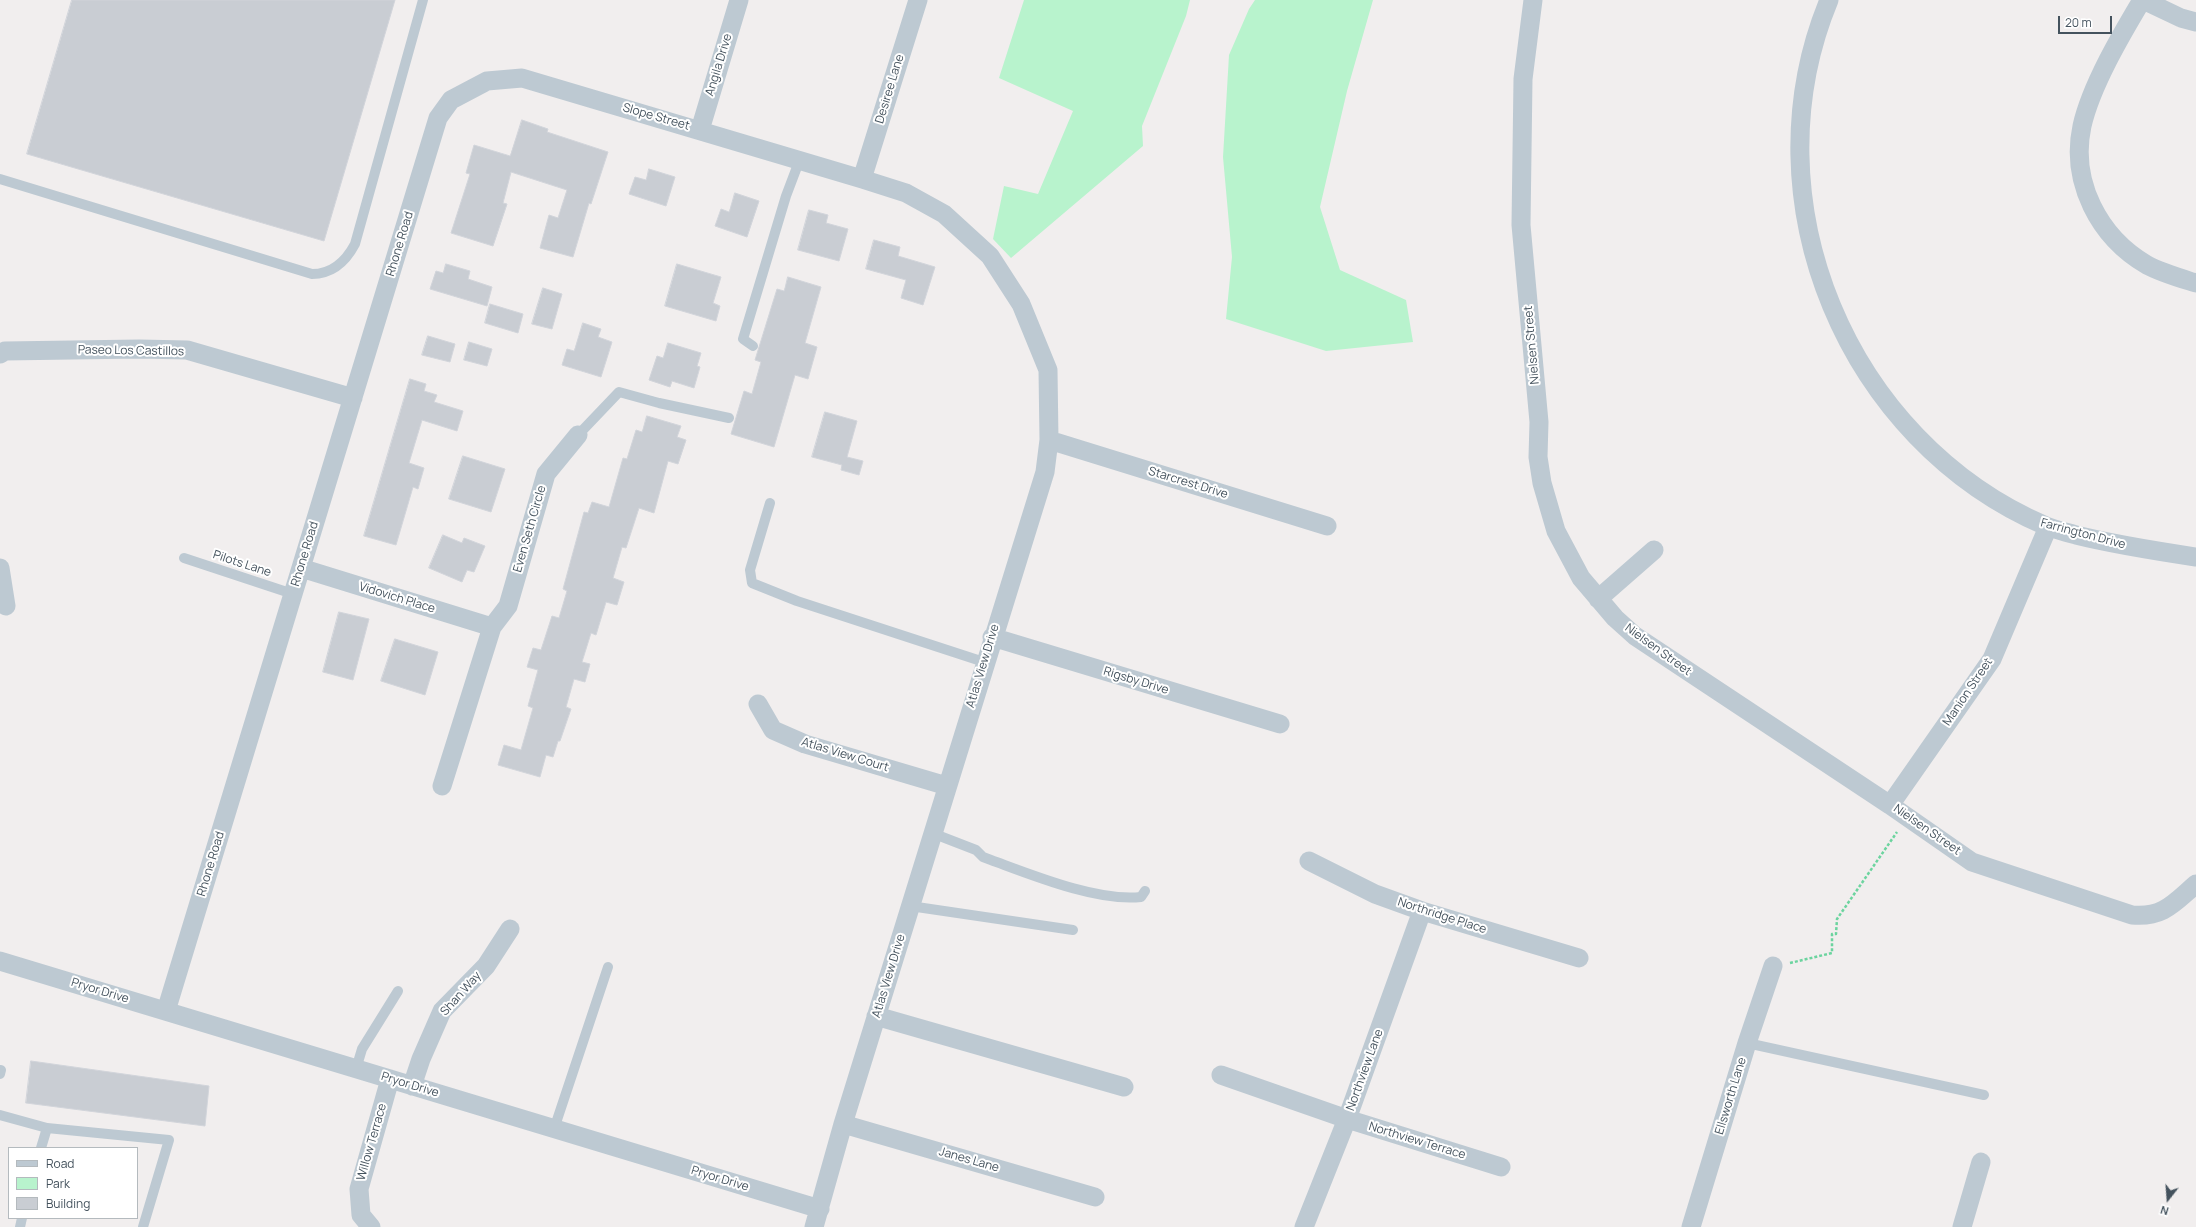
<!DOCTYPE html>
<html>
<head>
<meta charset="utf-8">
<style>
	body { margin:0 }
	#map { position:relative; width:2196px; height:1227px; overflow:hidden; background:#f1eeee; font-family:Manrope,sans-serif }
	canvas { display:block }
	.legend { position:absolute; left:8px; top:1147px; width:130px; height:72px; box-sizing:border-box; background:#fff; border:1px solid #b4babe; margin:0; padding:5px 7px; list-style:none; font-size:12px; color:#44525d }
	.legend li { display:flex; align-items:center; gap:8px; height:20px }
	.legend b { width:20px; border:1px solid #b4babe }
	.north { position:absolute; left:2148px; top:1179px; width:40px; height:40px; -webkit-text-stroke:3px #fff; paint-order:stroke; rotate:197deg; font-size:11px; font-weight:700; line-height:16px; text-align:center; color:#44525d }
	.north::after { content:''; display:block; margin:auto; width:14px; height:18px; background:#44525d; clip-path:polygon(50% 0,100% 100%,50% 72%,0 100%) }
	.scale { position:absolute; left:2058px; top:16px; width:54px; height:18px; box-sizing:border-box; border:2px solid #44525d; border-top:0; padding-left:5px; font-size:12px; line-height:14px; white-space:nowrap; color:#44525d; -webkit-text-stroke:3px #fff; paint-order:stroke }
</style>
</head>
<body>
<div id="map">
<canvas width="2196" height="1227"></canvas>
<ul class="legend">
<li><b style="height:5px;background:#bdc9d2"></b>Road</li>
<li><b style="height:11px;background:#b8f3cd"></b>Park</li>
<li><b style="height:11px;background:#c9cdd3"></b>Building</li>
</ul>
<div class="north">N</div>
<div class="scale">20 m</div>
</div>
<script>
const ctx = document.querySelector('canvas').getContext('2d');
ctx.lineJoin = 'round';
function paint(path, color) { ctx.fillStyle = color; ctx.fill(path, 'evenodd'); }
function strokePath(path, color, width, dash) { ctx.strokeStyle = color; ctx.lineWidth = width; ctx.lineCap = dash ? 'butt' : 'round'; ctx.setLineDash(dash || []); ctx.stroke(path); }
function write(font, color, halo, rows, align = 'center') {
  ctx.font = font + ' Manrope,sans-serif'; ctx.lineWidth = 4; ctx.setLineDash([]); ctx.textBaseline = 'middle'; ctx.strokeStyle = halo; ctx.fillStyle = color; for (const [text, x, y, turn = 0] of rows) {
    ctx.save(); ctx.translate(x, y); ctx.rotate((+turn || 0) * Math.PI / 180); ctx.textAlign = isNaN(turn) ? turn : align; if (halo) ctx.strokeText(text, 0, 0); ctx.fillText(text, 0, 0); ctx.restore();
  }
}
paint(new Path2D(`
	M1024 0H1190L1186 16 1142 126 1143 146 1011 258 993 239 1004 186 1038 194 1073 111 999 78Z
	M1255 0H1373L1347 91 1320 207 1340 270 1406 300 1413 342 1326 351 1226 319 1232 257 1223 157 1229 55 1249 9Z`), '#b8f3cd');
const building = new Path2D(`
	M72 0H395L324 241 27 154Z
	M522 120 548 129 547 132 608 152 591 204 589 203 573 257 540 248 549 215 558 218 567 190 511 172 503 203 507 204 493 246 451 233 470 174 466 173 474 145 510 156Z
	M649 169 675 177 666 206 629 194 635 177 646 180Z
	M735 193 759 201 747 237 715 226 721 209 729 212Z
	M809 210 828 215 826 223 848 229 839 261 798 250Z
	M874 240 900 247 898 256 935 267 923 305 901 298 906 280 866 269Z
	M446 264 470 271 468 279 492 287 487 306 430 289 436 271 443 273Z
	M677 264 721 277 713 303 720 306 716 321 665 306Z
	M788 277 821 287 805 343 817 347 808 379 795 375 774 447 731 434 744 391 752 394 761 362 755 360 777 289 784 291Z
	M543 288 562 294 552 329 532 324Z
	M490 304 523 314 518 333 485 323Z
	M583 323 601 329 598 337 612 342 601 377 562 365 567 349 574 351Z
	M428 336 455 344 450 362 422 355Z
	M469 342 492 349 487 366 464 360Z
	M668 343 701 353 697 366 700 367 694 388 672 381 670 387 649 380 657 356 663 358Z
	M410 379 426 384 424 391 437 395 434 402 463 411 457 431 422 420 409 463 424 468 418 489 413 487 396 545 364 536Z
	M825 412 857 421 847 457 863 461 859 475 841 470 842 465 812 457Z
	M647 416 681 426 677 437 686 440 678 464 668 461 654 513 639 508 626 548 622 547 613 578 624 582 617 605 606 602 596 635 591 633 582 662 590 664 585 682 574 679 566 707 571 709 560 741H558L553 757 546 755 540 777 498 765 504 745 521 750 533 708 528 706 538 670 527 667 533 648 541 650 552 616 559 618 567 591 563 589 584 512 588 513 592 502 609 507 623 458 627 459 636 430 642 432Z
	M463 456 505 469 491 512 449 499Z
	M443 535 462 543 464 538 485 546 474 572 467 570 462 582 429 568Z
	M339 612 369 619 353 680 323 672Z
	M395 639 438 652 425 695 381 681Z
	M31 1061 209 1086 205 1126 26 1103Z`);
paint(building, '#c9cdd3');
strokePath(building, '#d1d4da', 1);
strokePath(new Path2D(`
	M1790 963 1832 953V934H1836L1837 919 1897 832`), '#6cd49f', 2.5, [3, 2]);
strokePath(new Path2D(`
	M0 179 312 274C333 274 346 261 355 244L423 0
	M753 346 743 339 786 196 800 159
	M578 435 619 392 659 403 729 418
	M770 503 750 570 752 583 797 601 984 662
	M184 558 293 594
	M932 833 976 850 983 857 991 860C1032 875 1098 902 1141 897L1145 891
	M910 906 1073 930
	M1747 1043 1984 1095
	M356 1069 362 1049 398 991
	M0 1074 1 1070
	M0 1115 47 1128 169 1140 143 1227
	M554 1129 608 967
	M41 1148 47 1128
	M20 1227 22 1218`), '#bdc9d2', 10);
strokePath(new Path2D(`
	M1533 0 1523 79 1521 225 1539 422 1538 457 1542 483 1556 531 1581 578 1615 618 1635 636 1890 805 1972 862 2132 915C2163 918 2174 903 2196 884
	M1829 0C1746 200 1847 441 2046 526 2056 530 2066 532 2076 535 2116 545 2156 551 2196 557
	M2142 0C2121 35 2091 86 2082 126 2070 182 2099 237 2147 265 2162 273 2180 278 2196 283
	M2143 0 2181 18 2196 22
	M700 130 739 0
	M862 179 918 0
	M0 354 5 351 139 349 187 350 353 398
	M1049 440 1327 526
	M0 568 6 606
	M301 568 492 627
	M1598 599 1654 550
	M992 637 1280 724
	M758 704 773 730 805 744 947 786
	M442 786 492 627 508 606 546 474 578 435
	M1890 805 1992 659 2048 527
	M1309 861 1375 894 1422 911 1579 958
	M0 961 820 1209
	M166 1011 438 118 451 100 487 81 522 78 862 179 906 193 944 214 990 256 1021 304 1048 370 1049 440 1045 472 843 1124 814 1227
	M876 1016 1124 1087
	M1221 1075 1347 1119 1501 1167
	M412 1086 421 1059 442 1011 486 966 510 929
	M843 1124 1095 1197
	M371 1227 361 1215 359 1189 390 1079
	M1304 1227 1347 1119 1422 911
	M1691 1227 1747 1043 1773 966
	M1962 1227 1981 1162`), '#bdc9d2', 19);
write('12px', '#44525d', '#fff', [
	["Angila Drive",719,65,-73],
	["Desiree Lane",890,89,-73],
	["Slope Street",656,117,16],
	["Rhone Road",400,244,-73],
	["Nielsen Street",1532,345,-95],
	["Paseo Los Castillos",131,351,1],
	["Starcrest Drive",1188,483,17],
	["Even Seth Circle",530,529,-74],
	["Farrington Drive",2083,534,15],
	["Rhone Road",305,554,-73],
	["Pilots Lane",242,564,18],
	["Vidovich Place",397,598,17],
	["Nielsen Street",1658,650,36],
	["Atlas View Drive",983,666,-73],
	["Rigsby Drive",1136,681,17],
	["Manion Street",1968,692,-56],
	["Atlas View Court",845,755,17],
	["Nielsen Street",1927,830,35],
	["Rhone Road",211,864,-73],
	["Northridge Place",1442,916,18],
	["Atlas View Drive",889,976,-73],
	["Pryor Drive",100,991,17],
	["Shan Way",461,994,-48],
	["Northview Lane",1365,1070,-70],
	["Pryor Drive",410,1085,17],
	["Ellsworth Lane",1731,1096,-73],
	["Northview Terrace",1417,1141,17],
	["Willow Terrace",372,1142,-74],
	["Janes Lane",969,1160,16],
	["Pryor Drive",720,1179,17]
]);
</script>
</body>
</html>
